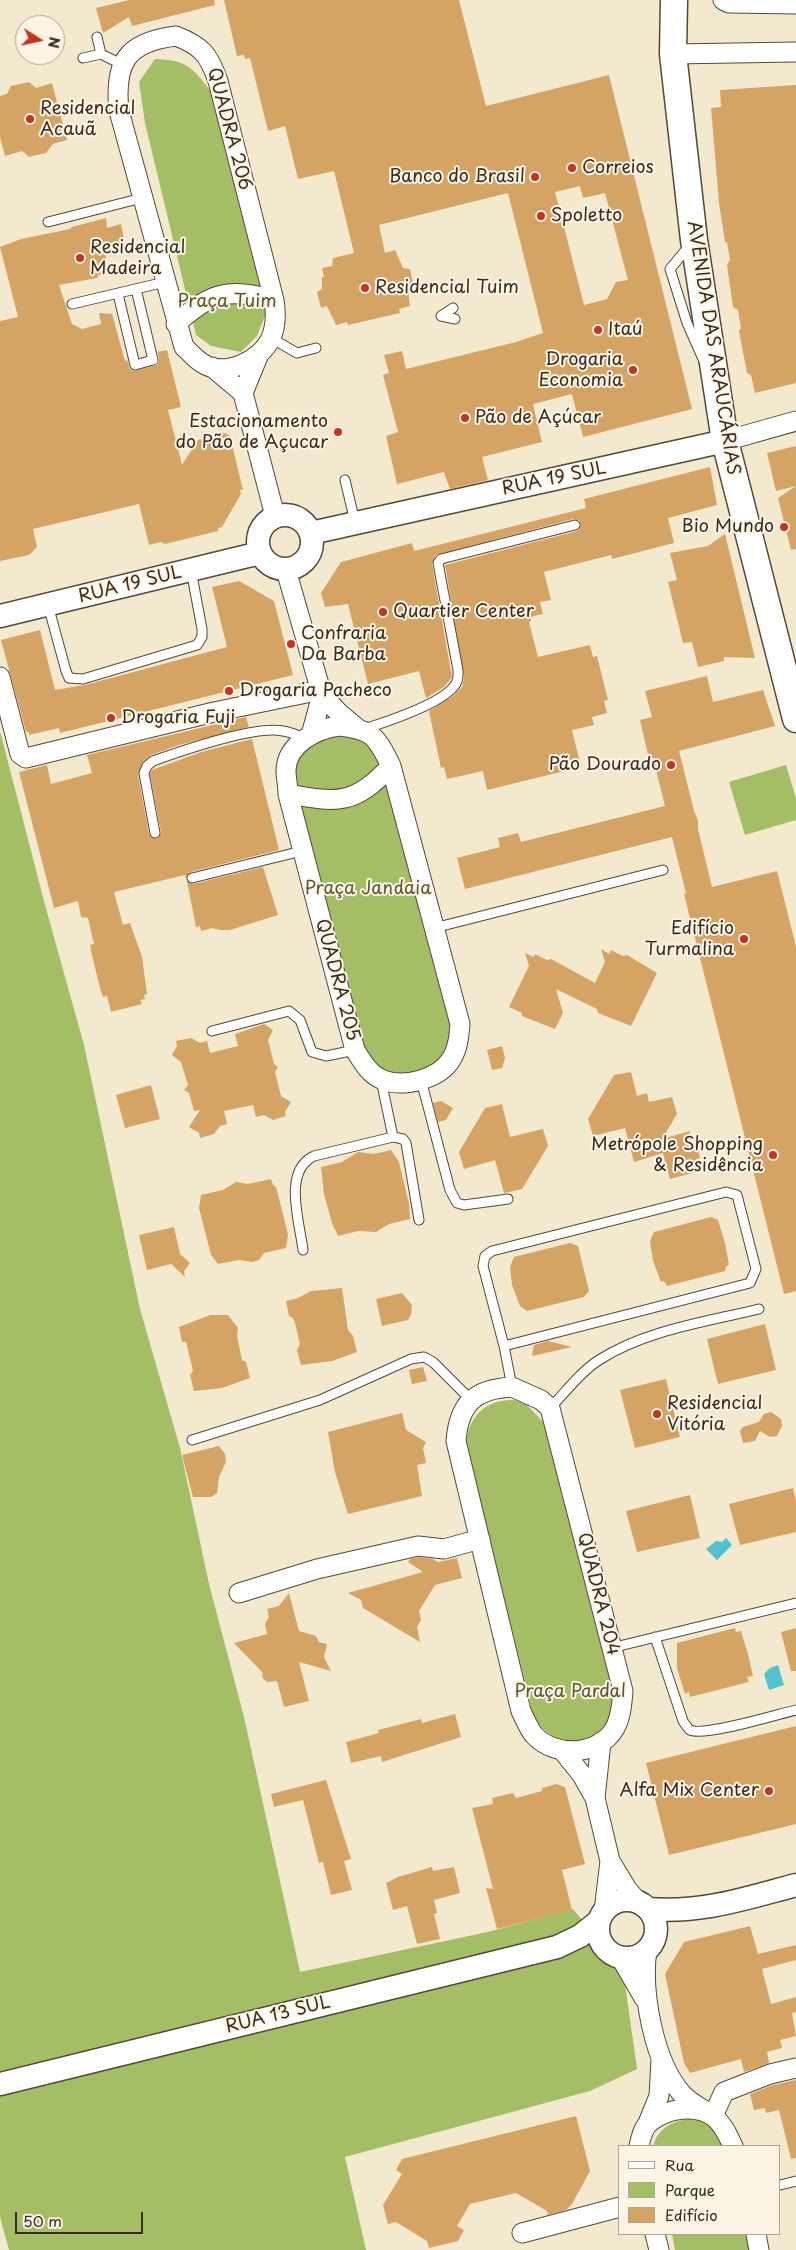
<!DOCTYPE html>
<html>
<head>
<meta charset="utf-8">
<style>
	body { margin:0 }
	#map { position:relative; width:796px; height:2250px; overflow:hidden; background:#f3e9ce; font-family:"Playpen Sans",sans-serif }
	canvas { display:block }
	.legend { position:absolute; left:618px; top:2145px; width:162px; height:90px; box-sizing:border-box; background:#fcf5e5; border:1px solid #afa495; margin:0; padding:6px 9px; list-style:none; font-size:15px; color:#3b2a1e }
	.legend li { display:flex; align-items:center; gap:10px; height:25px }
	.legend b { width:25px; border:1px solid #afa495 }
	.north { position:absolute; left:15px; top:15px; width:50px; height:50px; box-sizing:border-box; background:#fcf5e5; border:1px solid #afa495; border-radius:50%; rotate:100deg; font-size:14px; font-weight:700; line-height:20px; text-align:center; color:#3b2a1e }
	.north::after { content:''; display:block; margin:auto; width:18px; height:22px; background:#c8321e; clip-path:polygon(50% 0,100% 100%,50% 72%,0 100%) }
	.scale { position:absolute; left:15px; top:2212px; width:128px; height:22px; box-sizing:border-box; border:2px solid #3b2a1e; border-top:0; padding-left:6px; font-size:15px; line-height:18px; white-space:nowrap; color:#3b2a1e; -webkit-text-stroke:4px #fcf5e5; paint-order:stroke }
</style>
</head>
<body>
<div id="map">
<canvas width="796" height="2250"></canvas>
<ul class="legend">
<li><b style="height:6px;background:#fff"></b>Rua</li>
<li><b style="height:14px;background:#a3be65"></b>Parque</li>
<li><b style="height:14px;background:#d5a464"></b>Edifício</li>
</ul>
<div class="north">N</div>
<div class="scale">50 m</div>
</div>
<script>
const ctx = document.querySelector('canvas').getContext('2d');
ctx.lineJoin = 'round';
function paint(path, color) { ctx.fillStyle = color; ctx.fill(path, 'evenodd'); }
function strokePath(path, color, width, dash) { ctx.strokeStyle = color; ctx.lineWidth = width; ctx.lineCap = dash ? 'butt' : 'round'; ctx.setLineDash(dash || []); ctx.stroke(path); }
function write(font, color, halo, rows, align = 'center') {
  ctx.font = font + ' "Playpen Sans",sans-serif'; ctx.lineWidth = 4; ctx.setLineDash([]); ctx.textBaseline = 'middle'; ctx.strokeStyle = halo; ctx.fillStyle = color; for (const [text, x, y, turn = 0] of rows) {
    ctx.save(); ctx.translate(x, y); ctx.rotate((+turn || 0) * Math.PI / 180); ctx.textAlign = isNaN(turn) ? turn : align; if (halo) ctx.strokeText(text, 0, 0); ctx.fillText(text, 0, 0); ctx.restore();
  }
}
paint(new Path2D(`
	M155 59C186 60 193 67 211 92L268 308 257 336 241 352 211 346 196 335 145 123 139 82Z
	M0 731 45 905 84 1045 140 1309 180 1448 209 1584 244 1717 300 1972 492 1931 573 1909 623 1970 637 2069 590 2091 345 2157 366 2250H9L0 2217Z
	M317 731 378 740 458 1042 421 1080 368 1070 302 851 292 750Z
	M786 765 796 798V820L745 835 729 782Z
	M515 1400 527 1405 544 1423 613 1692C620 1743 557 1762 533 1714L466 1445C468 1416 486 1399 515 1400Z
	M707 2117 729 2146H653C661 2120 684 2119 707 2117Z
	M672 2234H748L752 2250H675Z`), '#a3be65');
paint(new Path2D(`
	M726 1538 732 1545 717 1560 706 1549 716 1541 722 1542Z
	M778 1665 784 1685 769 1690 764 1674 770 1668Z`), '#53c0cd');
paint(new Path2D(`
	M129 0H214L215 5 132 26 129 17 103 33 96 8Z
	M224 0H459L486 106 609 75 692 409 583 437 572 394 533 404 542 442 482 457 488 480 450 489 444 472 397 484 386 436 398 432 383 375 389 373 384 355 402 351 406 369 516 342 543 333 508 193 379 225 385 253 395 250 403 268 410 269 413 283 408 290 410 306 399 309 400 313 348 325 347 322 336 325 327 306 321 308 317 292 322 289V277H324L322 268 332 266 333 258 354 253 334 171 298 179 285 126 268 131 250 58 245 59 244 55 237 56ZM580 186 583 198 605 193 628 280 616 282 607 299 584 305 555 192Z
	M29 82 36 88 52 83 67 140 53 144 46 153 41 154 29 157 22 151 5 156 0 137V96L7 94 11 86Z
	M796 85V383L755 393 751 375 747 373 739 331 741 328 738 310 733 307 727 265 730 260 727 242H725L719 203 711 108 721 107 720 90Z
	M106 218 107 228 121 224 126 249 105 254 109 272 99 275 97 278 59 285 72 324 82 329 101 324 99 313 112 314 125 361 127 360 130 369 134 371 157 365 159 361 158 352 167 350 181 407 168 410 182 465 198 440 225 433 230 436 243 490H240L241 494 222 527 218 528V531L165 544 161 542 149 545 139 504 33 529 37 547 29 555 0 561V321L18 317 0 247 21 239 70 229 72 227Z
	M796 446V486L776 491 767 453Z
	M710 467 717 505 668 518 674 543 612 559 611 555 544 572 551 600 540 602 543 614 530 617 531 621 529 622 538 657 590 645 593 657 597 656 608 700 604 701 607 713 592 717 594 725 572 730 581 767 487 790 483 771 447 779 444 767 441 768 429 711 453 696 462 687 464 678 445 565 577 531 581 526 579 520 573 519 436 555 432 564 452 677 444 687 426 698 419 671 368 684 348 604 325 607 321 593 341 562 412 543 414 551 586 508 584 499Z
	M796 486V549L791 550 778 498Z
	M725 534 755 658 724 657V661L698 667 692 642 683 643 668 582 677 580 670 553 708 546Z
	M239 581 274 601 293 675 60 733 59 728 29 735V732H26L1 640 40 630 55 690 85 685 227 647 212 587Z
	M707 676 713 702 763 690 775 726 679 751 694 811 698 820V829L712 887 777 871 796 947V1291L784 1294 684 894 686 893 672 837 465 889 457 858 500 847 498 838 518 833 521 842 665 806 653 758 649 759 640 720 652 717 645 691Z
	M246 717 249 727 179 745 151 755 143 762 138 774 149 834 156 839 159 837 161 832 150 774 152 770 201 752 252 739 279 850 191 872 186 878 185 875 114 892 123 925 130 923 142 957 147 994 144 995 145 999 140 1000 142 1004 111 1012 107 996 103 997 100 988 92 955 90 945 94 944 88 918 81 917 78 901 54 908 19 772 47 765 51 784 92 773 87 755Z
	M263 867 278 915 230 930H220L212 928 201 931 200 926 196 927 187 881 193 884Z
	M601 949 609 954 611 950 623 956 627 955 657 973 631 1026 598 1013 597 1009 556 989 563 1013 555 1029 522 1016V1013L509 1007 529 966 525 953 534 957 535 954 547 960 551 959 595 983 605 962Z
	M264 1024 273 1030 268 1040 274 1064 278 1067 275 1072 281 1096 291 1102 285 1112 286 1116 273 1120 264 1115 256 1117 253 1105 224 1111 227 1124 220 1126 214 1134 200 1138 199 1133 189 1127 200 1110 194 1111 189 1093 184 1090 188 1085 181 1062 172 1055 177 1046 176 1041 191 1038 200 1043 207 1041 210 1053 238 1046 235 1034Z
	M502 1046 505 1058 502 1068 492 1070 487 1050Z
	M631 1072 637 1096 647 1093 649 1102 672 1097 677 1114 662 1139 690 1131 688 1145 696 1143 700 1158 697 1159 700 1171 670 1179 663 1153 634 1162 625 1128 593 1136 588 1119 614 1075Z
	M151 1085 160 1119 125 1128 116 1095Z
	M441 1101 453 1108 446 1120 438 1122 433 1103Z
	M502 1104 510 1137 543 1129 548 1146 522 1189 504 1193 495 1160 464 1169 459 1152 485 1108Z
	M391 1150 399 1162 409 1204 410 1219 389 1224 376 1232 358 1231 338 1236 332 1223 324 1194 321 1167 342 1162 358 1152 374 1154Z
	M271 1179 273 1185 276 1187 288 1234 286 1248 264 1253 259 1260 252 1262 239 1260 218 1264 211 1255 199 1208 201 1195 223 1190 236 1182 248 1184Z
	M711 1217 718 1220 725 1243 729 1265 726 1266 725 1271 667 1286 664 1281 661 1282 653 1261 650 1241 654 1232Z
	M174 1227 180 1254 190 1263 184 1271 185 1277 171 1264 147 1270 139 1235Z
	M570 1243 578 1246 589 1291 584 1297 527 1311 520 1306 512 1285 510 1267 514 1257Z
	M342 1288 348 1330 353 1336 357 1352 332 1361 301 1365 297 1350 300 1344 295 1323 293 1318 289 1316 286 1301 298 1298 311 1291Z
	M402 1293 412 1305 411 1314 408 1320 382 1326 376 1299Z
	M210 1315H228L238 1328 237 1336 242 1360 246 1362 250 1378 222 1388 194 1391 190 1375 193 1371 186 1342H182L179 1327Z
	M765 1324 776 1370 718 1384 707 1339Z
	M548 1341 572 1347 532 1356 534 1345Z
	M423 1367 427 1381 412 1384 409 1370Z
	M666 1379 680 1437 635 1448 620 1390Z
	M771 1412 781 1419 782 1426 777 1436 770 1437 760 1431 755 1441 743 1443 740 1431 743 1427 759 1422 764 1414Z
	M402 1413 406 1430 426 1442 423 1448 426 1463 417 1465 422 1496 348 1514 335 1472 328 1432Z
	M219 1446 225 1454 226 1462 219 1477 217 1493 211 1497H193L182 1455Z
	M793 1488 796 1501V1532L740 1545 729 1504Z
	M690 1495 700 1538 637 1552 626 1511Z
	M419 1557 432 1559 438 1562 457 1558 462 1578 435 1585 419 1611 421 1620 417 1627 420 1642 363 1608 361 1600 348 1593 423 1572 408 1562 410 1559Z
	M289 1593 299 1631 316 1636 319 1642 327 1644 324 1657 331 1671 299 1662 309 1701 284 1707 277 1681 267 1682 262 1677 263 1673 234 1643 267 1634 265 1624 269 1617 267 1609 279 1606Z
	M735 1628 736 1632 741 1631 748 1654 753 1676 747 1677 749 1682 690 1697 689 1692 685 1694 677 1668V1643Z
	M796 1628V1671H791L781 1632Z
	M455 1714 461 1737 382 1762 381 1756 351 1763 346 1742 379 1733 378 1730 421 1719 422 1723Z
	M796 1726V1824L669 1855 646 1763Z
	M326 1780 351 1859 344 1861 352 1890 331 1895 323 1862 319 1863 303 1800 274 1807 271 1794Z
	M556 1784 565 1787 585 1864 562 1870 572 1910 497 1929 486 1888 493 1889 472 1808 493 1804 492 1798 513 1793 516 1798 542 1791V1788Z
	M432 1867 433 1871 454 1867 460 1893 434 1900 437 1913 434 1914 440 1939 417 1944 407 1906 393 1910 386 1883 398 1877Z
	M750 1926 758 1954 796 1945V1960L762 1969 771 2004 796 1997V2012L792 2013 796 2036 780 2040 782 2048 767 2052 769 2063 744 2072 741 2059 690 2073 684 2063 665 1974 684 1942Z
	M796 2080V2158L791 2159 779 2110 766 2113 765 2108 754 2110 750 2094 773 2085Z
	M576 2116 590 2171 572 2204 566 2210 548 2215 547 2211 516 2193 470 2204 457 2226 464 2230 458 2241 429 2248 427 2241 396 2222 388 2224 383 2205 402 2174 396 2170 402 2159Z`), '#d5a464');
const service = new Path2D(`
	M97 37 101 54
	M83 58 101 54 121 64
	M48 222 142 198
	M690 245 670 269 687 323 703 359
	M118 294 135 365 153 360 136 289
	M72 304 165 282
	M441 316 455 319
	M441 316 453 308
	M271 338 297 353 316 348
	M345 480 355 522
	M48 605 66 671 69 678 83 679 197 645 202 637V629L191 570
	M364 729C386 722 443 703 455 685 459 680 458 675 458 670L438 563 441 559 575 525
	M155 833 144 773 147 766 153 761C181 751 255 725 283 731 291 732 298 736 305 738
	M192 878 302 851
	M434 928 663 870
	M212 1031 289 1011 300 1020 312 1052 326 1056 355 1050
	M421 1080 450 1190 457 1203 464 1205 508 1199
	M393 1137 403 1139 406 1143 419 1220
	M303 1250C300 1223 282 1171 314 1156L393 1137 381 1080
	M504 1346 750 1283 756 1269 737 1195 726 1192 492 1251 485 1256 483 1266 504 1346 512 1387
	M550 1408C566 1392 580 1372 599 1360 646 1330 706 1322 759 1309
	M192 1440 320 1400 411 1359 424 1357 433 1362 471 1400
	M655 1637 683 1721C685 1724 688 1729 690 1730 704 1737 778 1714 796 1710
	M611 1648 796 1603
	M780 2185 796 2181`);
const minor = new Path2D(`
	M723 0 729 3 796 4
	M176 36C202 46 209 55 218 81L274 300C276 312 276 326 271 338 261 361 224 378 202 363 195 359 190 352 184 347L119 111C114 63 126 42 176 36Z
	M673 54 796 52
	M176 324C212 291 228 288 274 300
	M212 367 243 393 275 516
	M243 393 259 354
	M725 441 796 421
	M286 570 322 695 339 713 357 728
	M0 677 20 754 26 758 214 712 321 690
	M339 726C372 729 377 737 391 766L460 1024C459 1036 458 1048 452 1058 440 1079 403 1089 381 1079 369 1074 362 1061 355 1050L288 794C288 786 286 778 286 770 287 744 316 729 339 726Z
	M311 735 322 695
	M288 794C339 803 354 805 391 766
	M512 1387 541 1400 550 1408 623 1691C622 1703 621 1717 615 1728 599 1756 555 1758 534 1735 529 1729 525 1719 521 1711L456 1441C459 1403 475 1389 512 1387Z
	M239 1593 317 1569 418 1546 444 1549 480 1539
	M562 1750 582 1775 595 1798 610 1861 604 1911
	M595 1798 601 1742
	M610 1861 627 1889 639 1903
	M647 1949C641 1991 653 2061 682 2094 690 2103 703 2109 713 2116L724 2092 770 2074 796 2068
	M621 1958 644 1998
	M648 2123 659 2096 661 2060
	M639 2146C641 2138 643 2127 650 2122 666 2109 696 2103 714 2117 724 2125 728 2136 733 2146
	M522 2233 620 2207
	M655 2234 659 2250
	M756 2234 759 2250`);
const tertiary = new Path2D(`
	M258 542a27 27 0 1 1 54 0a27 27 0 1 1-54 0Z
	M311 533 725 441
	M0 616 260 553
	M598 1929a29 29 0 1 1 58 0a29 29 0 1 1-58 0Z
	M648 1909C703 1913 743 1899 796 1885
	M0 2084 557 1947 580 1936 599 1921`);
const secondary = new Path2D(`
	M674 0 673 54 694 240 725 441 796 719`);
strokePath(service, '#574738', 11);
strokePath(minor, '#574738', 21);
strokePath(tertiary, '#574738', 25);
strokePath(secondary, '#574738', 29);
strokePath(service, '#fff', 9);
strokePath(minor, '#fff', 19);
strokePath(tertiary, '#fff', 22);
strokePath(secondary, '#fff', 26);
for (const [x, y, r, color] of [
	[30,119,5,"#c8321e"],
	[572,168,5,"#c8321e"],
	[535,177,5,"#c8321e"],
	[541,216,5,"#c8321e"],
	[80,258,5,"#c8321e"],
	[365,288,5,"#c8321e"],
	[598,330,5,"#c8321e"],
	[633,370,5,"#c8321e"],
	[465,418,5,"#c8321e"],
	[338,432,5,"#c8321e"],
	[784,527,5,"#c8321e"],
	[383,612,5,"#c8321e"],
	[291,644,5,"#c8321e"],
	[229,691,5,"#c8321e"],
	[111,718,5,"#c8321e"],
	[671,765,5,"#c8321e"],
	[744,939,5,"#c8321e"],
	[773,1155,5,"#c8321e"],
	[657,1414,5,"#c8321e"],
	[769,1791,5,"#c8321e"]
]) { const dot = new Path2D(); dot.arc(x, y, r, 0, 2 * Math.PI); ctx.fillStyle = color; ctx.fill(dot); strokePath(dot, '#fcf5e5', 2); }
write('18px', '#3b2a1e', '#fcf5e5', [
	["Residencial",40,109],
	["Acauã",40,130],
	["Correios",582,168],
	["Banco do Brasil",525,177,"right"],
	["Spoletto",551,216],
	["Residencial",90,248],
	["Madeira",90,269],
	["Residencial Tuim",375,288],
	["Itaú",608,330],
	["Drogaria",623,360,"right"],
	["Economia",623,381,"right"],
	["Pão de Açúcar",475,418],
	["Estacionamento",328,422,"right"],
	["do Pão de Açucar",328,443,"right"],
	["Bio Mundo",774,527,"right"],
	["Quartier Center",393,612],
	["Confraria",301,634],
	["Da Barba",301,655],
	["Drogaria Pacheco",239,691],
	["Drogaria Fuji",121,718],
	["Pão Dourado",661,765,"right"],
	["Edifício",734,929,"right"],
	["Turmalina",734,950,"right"],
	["Metrópole Shopping",763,1145,"right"],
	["& Residência",763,1166,"right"],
	["Residencial",667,1404],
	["Vitória",667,1425],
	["Alfa Mix Center",759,1791,"right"]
], 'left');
write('18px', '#3b2a1e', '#fcf5e5', [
	["QUADRA 206",229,129,75],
	["AVENIDA DAS ARAUCÁRIAS",713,348,81],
	["RUA 19 SUL",554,479,-12],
	["RUA 19 SUL",130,585,-14],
	["QUADRA 205",337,980,75],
	["QUADRA 204",598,1594,76],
	["RUA 13 SUL",278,2015,-14]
]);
write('18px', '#5a5633', '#fcf5e5', [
	["Praça Tuim",227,302],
	["Praça Jandaia",368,889],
	["Praça Pardal",570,1692]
]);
</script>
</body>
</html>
